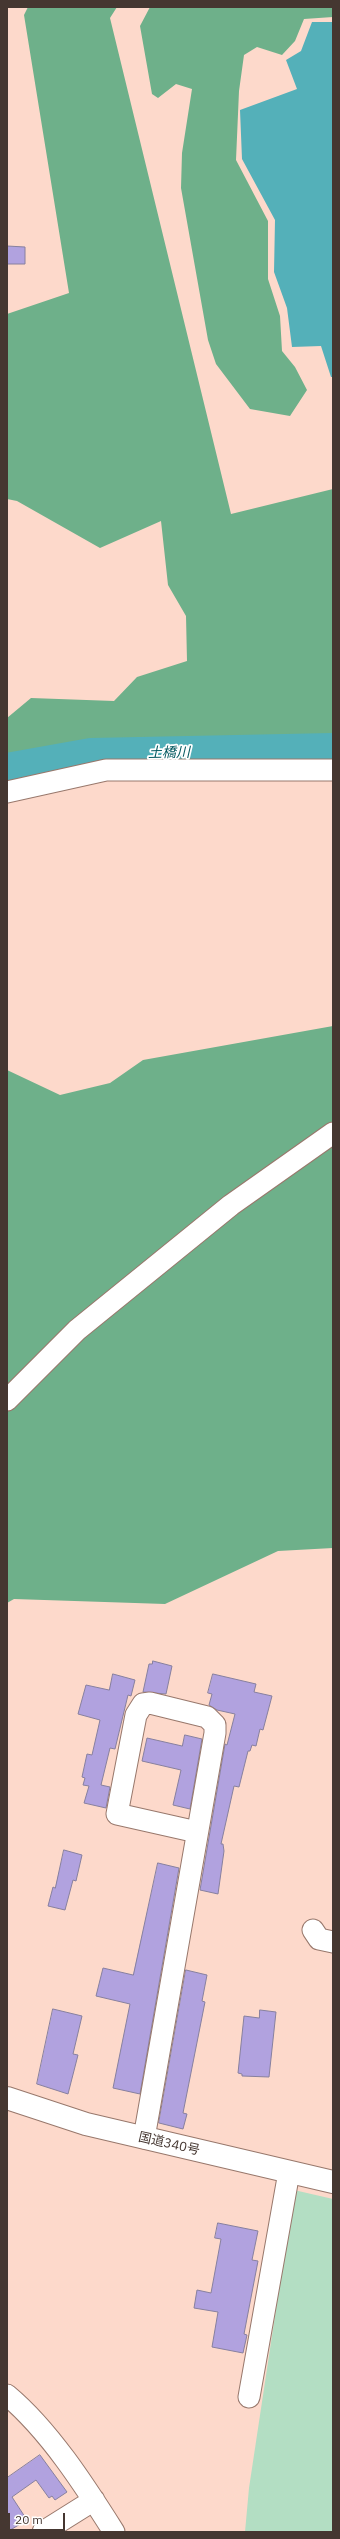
<!DOCTYPE html>
<html>
<head>
<meta charset="utf-8">
<style>
	body { margin:0 }
	#map { position:relative; width:340px; height:2539px; overflow:hidden; background:#fdd9cb; font-family:"IBM Plex Sans",sans-serif }
	canvas { display:block }
	.frame { position:absolute; inset:0; border:8px solid #453731; pointer-events:none }
	.scale { position:absolute; left:8px; top:2513px; width:57px; height:18px; box-sizing:border-box; border:2px solid #453731; border-top:0; padding-left:5px; font-size:12px; line-height:14px; white-space:nowrap; color:#453731; -webkit-text-stroke:3px #fff; paint-order:stroke }
</style>
</head>
<body>
<div id="map">
<canvas width="340" height="2539"></canvas>
<div class="frame"></div>
<div class="scale">20 m</div>
</div>
<script>
const ctx = document.querySelector('canvas').getContext('2d');
ctx.lineJoin = 'round';
function paint(path, color) { ctx.fillStyle = color; ctx.fill(path, 'evenodd'); }
function strokePath(path, color, width, dash) { ctx.strokeStyle = color; ctx.lineWidth = width; ctx.lineCap = dash ? 'butt' : 'round'; ctx.setLineDash(dash || []); ctx.stroke(path); }
function write(font, color, halo, rows, align = 'center') {
  ctx.font = font + ' "IBM Plex Sans","Noto Sans JP",sans-serif'; ctx.lineWidth = 3.5; ctx.setLineDash([]); ctx.textBaseline = 'middle'; ctx.strokeStyle = halo; ctx.fillStyle = color; for (const [text, x, y, turn = 0] of rows) {
    ctx.save(); ctx.translate(x, y); ctx.rotate((+turn || 0) * Math.PI / 180); ctx.textAlign = isNaN(turn) ? turn : align; if (halo) ctx.strokeText(text, 0, 0); ctx.fillText(text, 0, 0); ctx.restore();
  }
}
paint(new Path2D(`
	M294 2190 333 2199V2532H245L249 2488Z`), '#b3dec3');
paint(new Path2D(`
	M28 7H117L110 18 231 514 333 489V746L7 771V718L31 698 114 701 137 677 187 661 186 616 168 585 161 521 100 548 17 501 7 499V314L69 293 24 15Z
	M150 7H333V17L304 19 295 41 282 55 257 47 244 55 239 91 236 160 268 221V279L280 316 282 351 295 367 307 390 290 416 250 409 216 364 208 340 181 188 182 153 192 89 176 84 158 98 152 94 140 26Z
	M333 1026V1548L278 1551 165 1604 14 1599 7 1603V1070L60 1095 110 1083 143 1060Z`), '#6eb08a');
paint(new Path2D(`
	M312 22H333V377H331L321 346 292 347 287 308 274 272 275 220 242 159 240 110 297 89 286 60 301 51Z`), '#54b0b9');
strokePath(new Path2D(`
	M7 770 91 755 333 750`), '#54b0b9', 34);
const building = new Path2D(`
	M7 246 25 247V264H7Z
	M153 1661 172 1666 166 1694 143 1692 149 1664H152Z
	M113 1674 135 1680 131 1696 128 1695 115 1749 110 1748 101 1785 110 1787 106 1808 84 1803 89 1786 83 1785 85 1778 82 1777 87 1754 92 1755 100 1720 78 1714 86 1685 109 1690Z
	M213 1674 256 1684 254 1692 272 1696 263 1730 260 1729 256 1746 252 1745 250 1751H248L239 1787 234 1786 221 1844H223L224 1851 218 1894 200 1890 225 1744 227 1745 235 1714 217 1710 209 1705 212 1694 208 1693Z
	M185 1735 202 1739 190 1809 173 1805 181 1770 142 1761 147 1738 182 1746Z
	M64 1850 82 1855 76 1881 73 1880 65 1910 48 1906 53 1887 55 1888Z
	M158 1863 179 1868 140 2094 113 2088 130 2004 96 1996 103 1968 133 1975Z
	M186 1970 207 1975 202 2001 205 2002 183 2113 187 2114 183 2129 159 2123Z
	M53 2009 82 2016 73 2054 78 2055 68 2094 37 2084Z
	M260 2010 276 2012 269 2077 242 2076V2074L238 2073 244 2016 259 2018Z
	M218 2223 258 2231 252 2260 258 2261 244 2334 247 2335 243 2353 212 2347 218 2312 194 2308 197 2290 211 2293 221 2239 215 2238Z
	M40 2455 67 2492 55 2500 52 2496 49 2498 36 2480 12 2497 27 2520 7 2532V2478Z`);
paint(building, '#b1a2df');
strokePath(building, '#87809e', 1);
const minor = new Path2D(`
	M7 792 106 770H333
	M7 1400 77 1330 231 1205 333 1133
	M313 1930 319 1939 333 1942
	M144 2138 215 1733V1725L207 1717 150 1703 143 1704 136 1715 117 1814 197 1832
	M7 2395C49 2430 85 2486 114 2532
	M249 2397 289 2172
	M43 2532 94 2500`);
const highway = new Path2D(`
	M7 2098 86 2124 333 2182`);
strokePath(minor, '#98786c', 23);
strokePath(highway, '#98786c', 24);
strokePath(minor, '#fff', 21);
strokePath(highway, '#fff', 22);
write('13px', '#453731', '#fff', [
	["国道340号",169,2144,13]
]);
write('italic 14px', '#055960', '#fff', [
	["土橋川",169,753,-1]
]);
</script>
</body>
</html>
